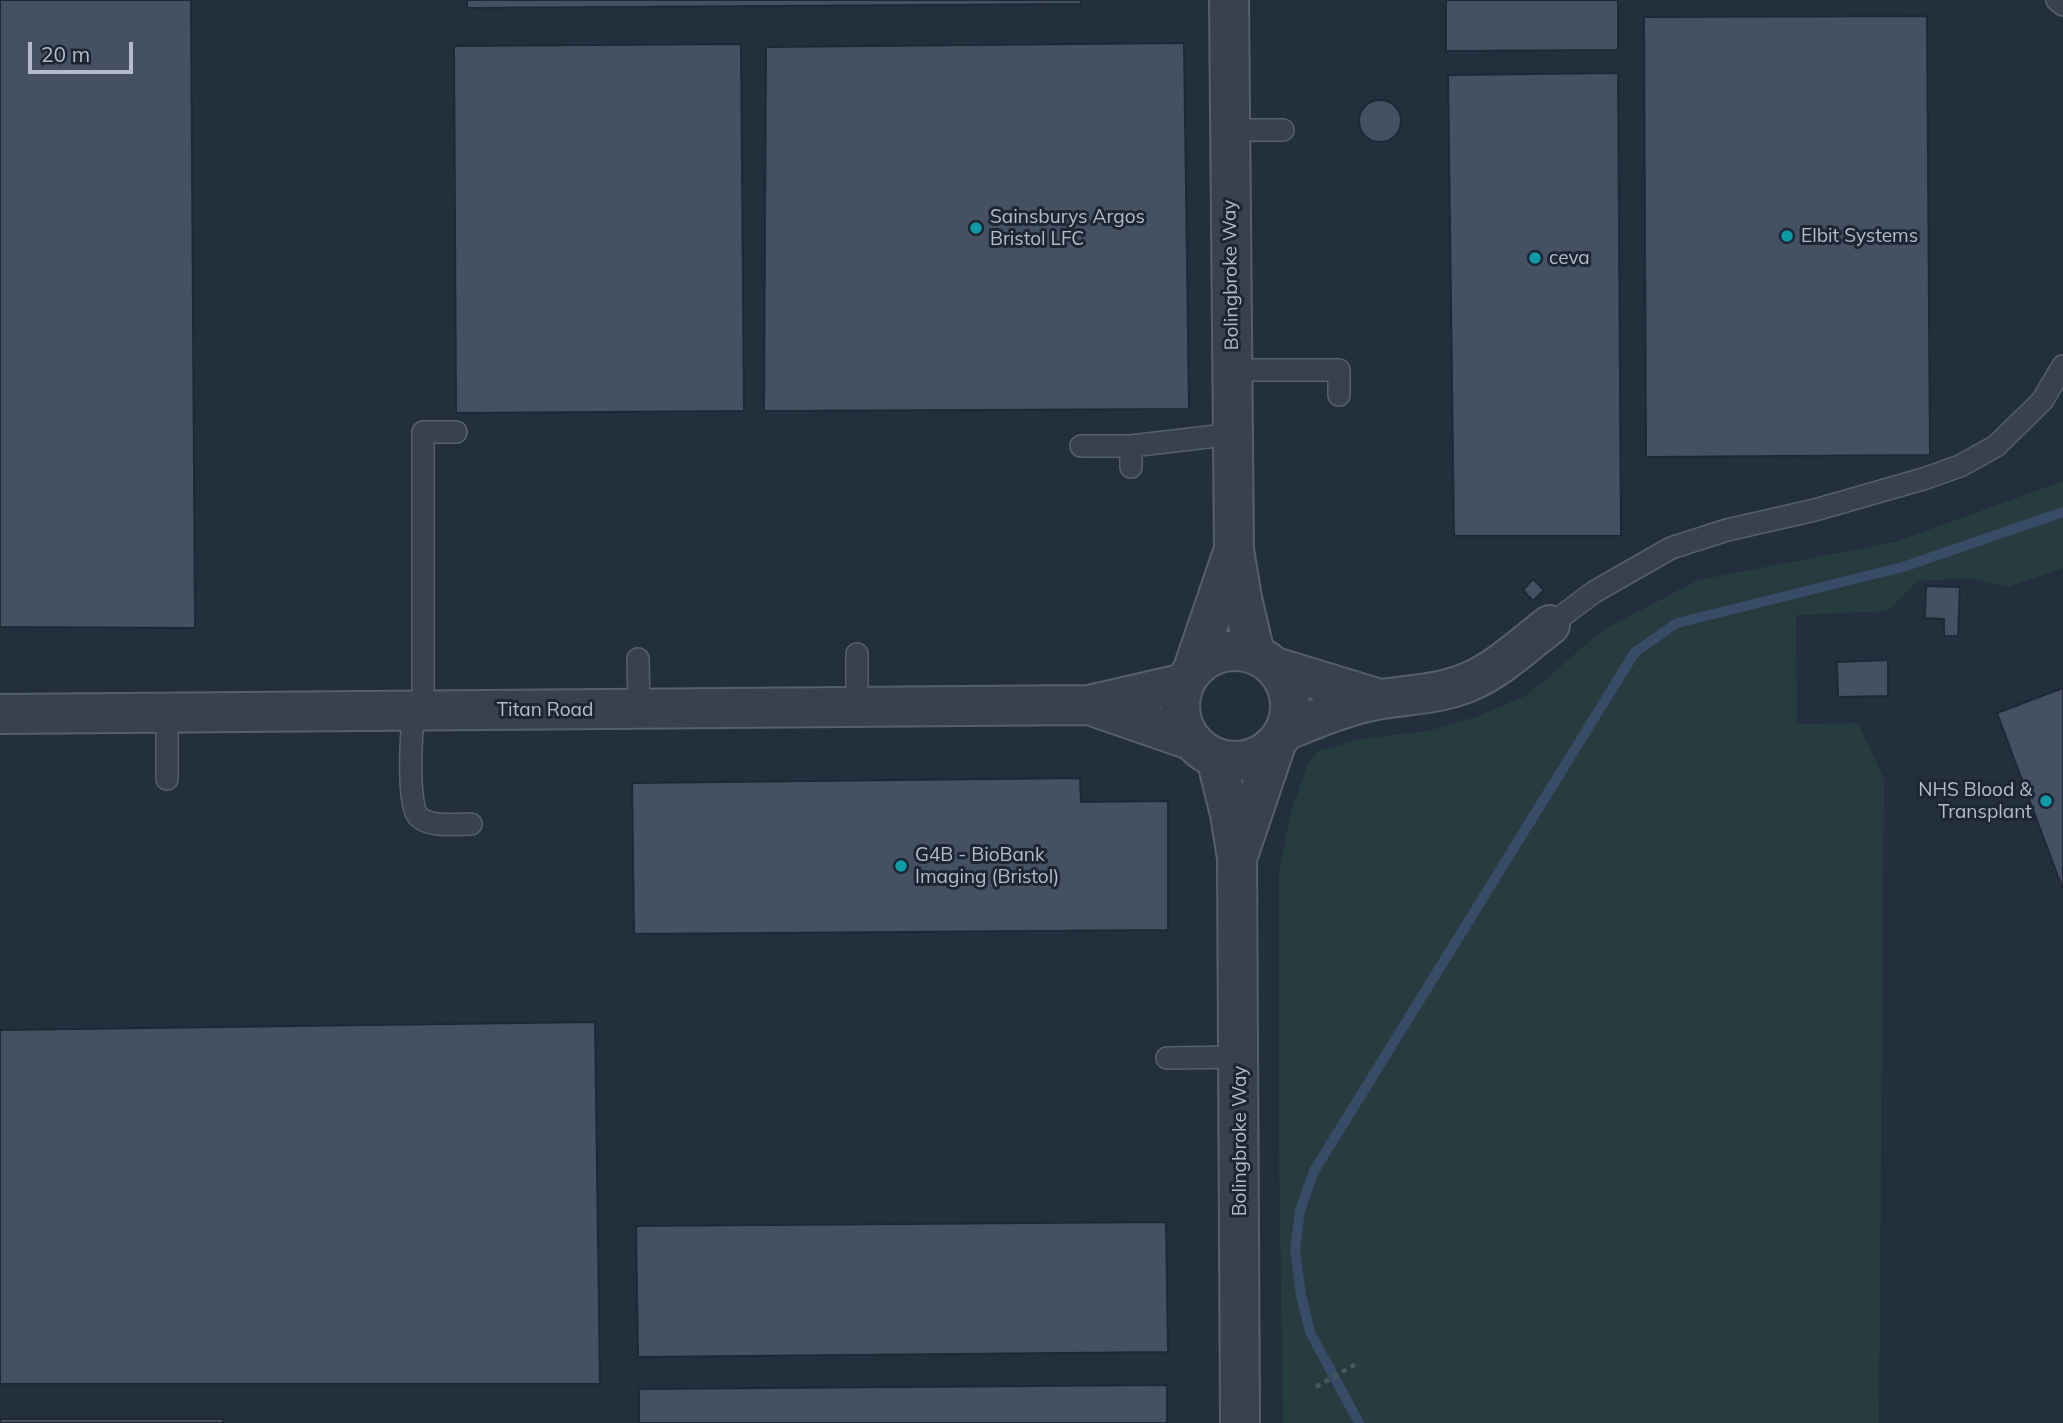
<!DOCTYPE html>
<html>
<head>
<meta charset="utf-8">
<style>
	body { margin:0 }
	#map { position:relative; width:2063px; height:1423px; overflow:hidden; background:#242f3e; font-family:Mulish,sans-serif }
	canvas { display:block }
	.scale { position:absolute; left:28px; top:42px; width:105px; height:32px; box-sizing:border-box; border:4px solid #b4bcc9; border-top:0; padding-left:9px; font-size:21px; line-height:24px; white-space:nowrap; color:#b4bcc9; -webkit-text-stroke:5px #1d2633; paint-order:stroke }
</style>
</head>
<body>
<div id="map">
<canvas width="2063" height="1423"></canvas>
<div class="scale">20 m</div>
</div>
<script>
const ctx = document.querySelector('canvas').getContext('2d');
ctx.lineJoin = 'round';
function paint(path, color) { ctx.fillStyle = color; ctx.fill(path, 'evenodd'); }
function strokePath(path, color, width, dash) { ctx.strokeStyle = color; ctx.lineWidth = width; ctx.lineCap = dash ? 'butt' : 'round'; ctx.setLineDash(dash || []); ctx.stroke(path); }
function write(font, color, halo, rows, align = 'center') {
  ctx.font = font + ' Mulish,sans-serif'; ctx.lineWidth = 6; ctx.setLineDash([]); ctx.textBaseline = 'middle'; ctx.strokeStyle = halo; ctx.fillStyle = color; for (const [text, x, y, turn = 0] of rows) {
    ctx.save(); ctx.translate(x, y); ctx.rotate((+turn || 0) * Math.PI / 180); ctx.textAlign = isNaN(turn) ? turn : align; if (halo) ctx.strokeText(text, 0, 0); ctx.fillText(text, 0, 0); ctx.restore();
  }
}
paint(new Path2D(`
	M2063 481V568L2008 587 1969 578 1917 581 1887 611 1796 615 1797 724 1858 723 1884 779 1879 1423H1283L1279 1152V871L1292 808 1308 764 1318 751 1362 739 1427 731 1476 717 1527 695 1603 630 1698 580 1895 542Z`), '#263c3f');
strokePath(new Path2D(`
	M1359 1423 1310 1332 1301 1295 1295 1250 1300 1210 1314 1171 1635 652 1677 623 1903 567 2063 512`), '#394c67', 10);
const building = new Path2D(`
	M0 0H191L195 628 0 627Z
	M467 0H1081V4L467 8Z
	M1446 0H1618V50L1446 51Z
	M1927 16 1930 455 1646 457 1644 17Z
	M1184 43 1189 409 764 411 766 47Z
	M741 44 744 411 456 413 454 46Z
	M1618 73 1621 536H1454L1448 75Z
	M1359 121a21 21 0 1 1 42 0a21 21 0 1 1-42 0Z
	M1533 579 1544 590 1533 601 1523 590Z
	M1926 586 1960 587 1958 636H1944V619L1925 618Z
	M1888 660V696L1838 697 1837 662Z
	M2063 688V890L1997 713Z
	M1080 778 1081 802 1168 801V930L634 934 632 783Z
	M595 1022 600 1384H0V1030Z
	M1166 1222 1168 1352 638 1357 636 1226Z
	M1167 1385V1423H639V1389Z
	M0 1419H223V1423H0Z`);
paint(building, '#455162');
strokePath(building, '#1f2835', 2);
const lane = new Path2D(`
	M2057 0 2063 5
	M1230 130H1283
	M1233 370H1339V395
	M456 432H423V694C420 700 415 707 414 714 411 732 407 803 418 816 429 828 457 824 471 824
	M1081 446H1131
	M1131 467V446L1233 434
	M1550 625 1594 592 1671 548 1727 530 1815 510 1923 479 1960 466 1996 446 2042 401 2063 366
	M857 654V706
	M638 659 639 709
	M167 712V779
	M1167 1058 1240 1057`);
const street = new Path2D(`
	M1229 0 1234 550 1242 598 1255 654
	M1180 706a55 55 0 1 1 110 0a55 55 0 1 1-110 0Z
	M1275 667 1380 699
	M1193 669 1232 555
	M1089 705 1193 741
	M0 714 1089 705 1185 683
	M1285 731C1315 719 1350 704 1382 699 1414 694 1441 694 1471 681 1500 668 1525 644 1550 625
	M1216 758 1230 814 1237 858 1240 1423
	M1239 853 1276 744`);
strokePath(lane, '#565f6c', 24);
strokePath(street, '#565f6c', 42);
strokePath(new Path2D(`
	M1316 1387 1356 1364`), '#44595c', 4.5, [5, 5]);
strokePath(lane, '#38414e', 21);
strokePath(street, '#38414e', 38);
for (const [x, y, r, color] of [
	[976,228,7,"#0f9aa8"],
	[1787,236,7,"#0f9aa8"],
	[1535,258,7,"#0f9aa8"],
	[2046,801,7,"#0f9aa8"],
	[901,866,7,"#0f9aa8"]
]) { const dot = new Path2D(); dot.arc(x, y, r, 0, 2 * Math.PI); ctx.fillStyle = color; ctx.fill(dot); strokePath(dot, '#1d2633', 2.5); }
write('19px', '#b4bcc9', '#1d2633', [
	["Sainsburys Argos",990,217],
	["Bristol LFC",990,239],
	["Elbit Systems",1801,236],
	["ceva",1549,258],
	["NHS Blood &",2032,790,"right"],
	["Transplant",2032,812,"right"],
	["G4B - BioBank",915,855],
	["Imaging (Bristol)",915,877]
], 'left');
write('19px', '#b4bcc9', '#1d2633', [
	["Bolingbroke Way",1231,275,-91],
	["Titan Road",545,710],
	["Bolingbroke Way",1240,1141,-90]
]);
</script>
</body>
</html>
